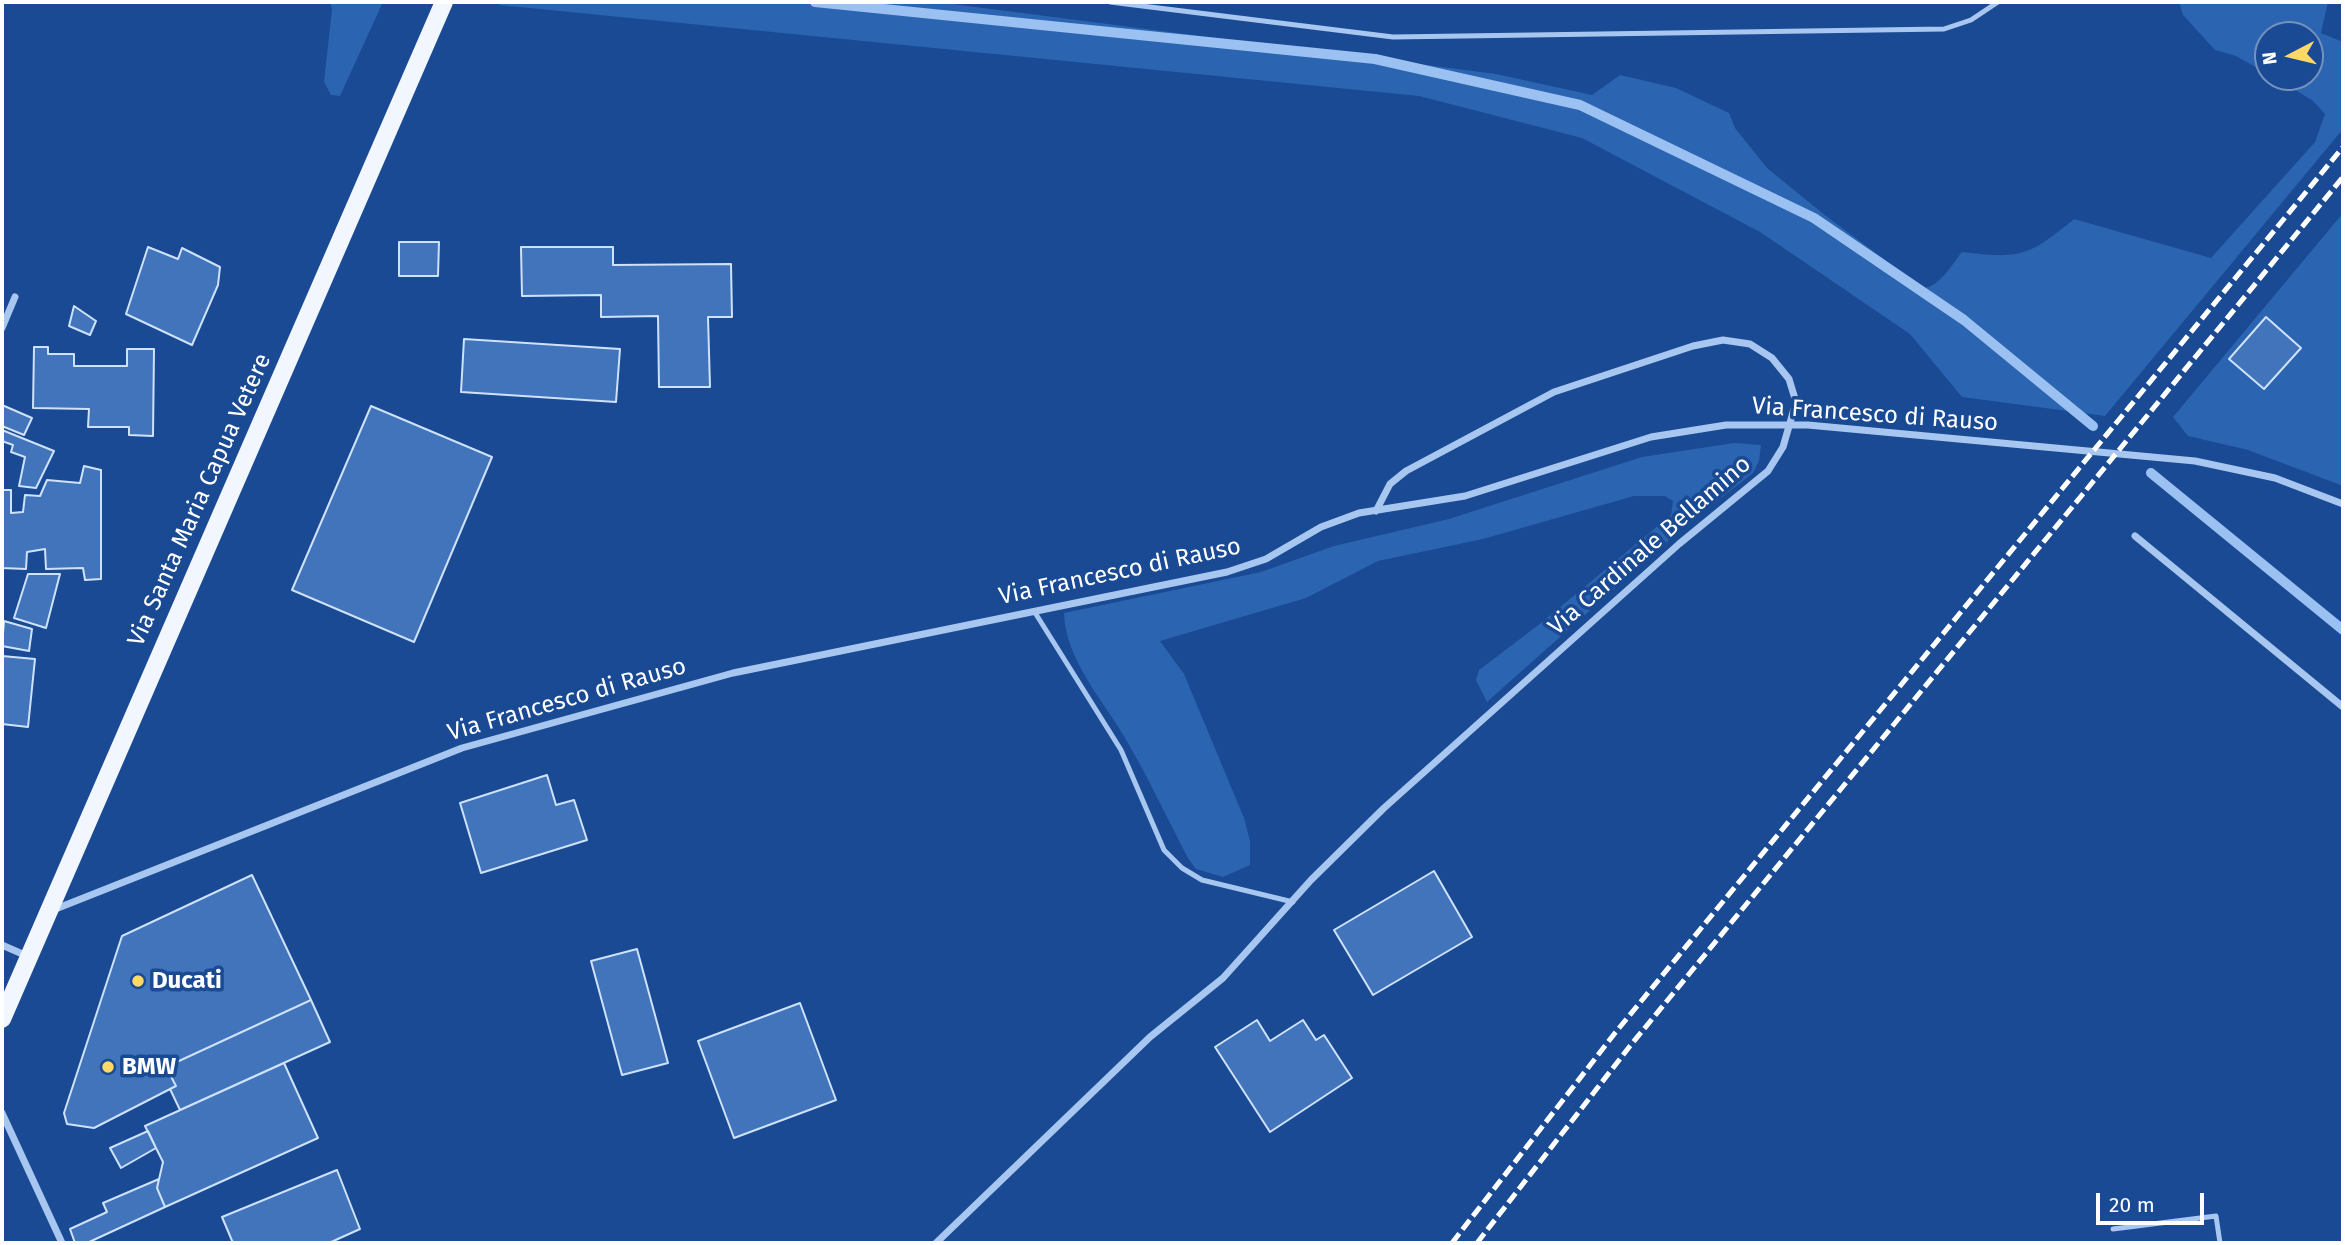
<!DOCTYPE html>
<html>
<head>
<meta charset="utf-8">
<style>
	body { margin:0 }
	#map { position:relative; width:2345px; height:1245px; overflow:hidden; background:#194a93; font-family:"Fira Sans",sans-serif }
	canvas { display:block }
	.frame { position:absolute; inset:0; border:4px solid #fff; pointer-events:none }
	.north { position:absolute; left:2254px; top:21px; width:70px; height:70px; box-sizing:border-box; background:#194a93; border:2px solid #7592be; border-radius:50%; rotate:263deg; font-size:19px; font-weight:700; line-height:28px; text-align:center; color:#fff }
	.north::after { content:''; display:block; margin:auto; width:24px; height:32px; background:#ffd867; clip-path:polygon(50% 0,100% 100%,50% 72%,0 100%) }
	.scale { position:absolute; left:2096px; top:1193px; width:108px; height:32px; box-sizing:border-box; border:4px solid #fff; border-top:0; padding-left:9px; font-size:21px; line-height:24px; white-space:nowrap; color:#fff; -webkit-text-stroke:5px #194a93; paint-order:stroke }
</style>
</head>
<body>
<div id="map">
<canvas width="2345" height="1245"></canvas>
<div class="frame"></div>
<div class="north">N</div>
<div class="scale">20 m</div>
</div>
<script>
const ctx = document.querySelector('canvas').getContext('2d');
ctx.lineJoin = 'round';
function paint(path, color) { ctx.fillStyle = color; ctx.fill(path, 'evenodd'); }
function strokePath(path, color, width, dash) { ctx.strokeStyle = color; ctx.lineWidth = width; ctx.lineCap = dash ? 'butt' : 'round'; ctx.setLineDash(dash || []); ctx.stroke(path); }
function write(font, color, halo, rows, align = 'center') {
  ctx.font = font + ' "Fira Sans",sans-serif'; ctx.lineWidth = 7; ctx.setLineDash([]); ctx.textBaseline = 'middle'; ctx.strokeStyle = halo; ctx.fillStyle = color; for (const [text, x, y, turn = 0] of rows) {
    ctx.save(); ctx.translate(x, y); ctx.rotate((+turn || 0) * Math.PI / 180); ctx.textAlign = isNaN(turn) ? turn : align; if (halo) ctx.strokeText(text, 0, 0); ctx.fillText(text, 0, 0); ctx.restore();
  }
}
paint(new Path2D(`
	M330 2H383L340 96 331 95 324 82 332 9Z
	M500 2H937L1496 74 1592 95 1620 75 1676 88 1729 113 1735 128 1767 168 1826 216 1923 288C1940 287 1952 264 1962 252 2020 259 2028 257 2074 219L2211 258 2315 142 2325 114 2312 100 2273 77H2310V35H2268V74L2236 56 2215 50 2183 15 2179 2H2328L2321 33 2343 42V129L2105 416 1962 397 1910 334 1760 232 1582 138 1419 96 499 5Z
	M2343 213V486L2248 450 2188 436 2173 417Z
	M1734 443 1761 445 1759 461 1753 473 1679 531 1487 702 1476 680 1479 670 1541 623 1671 515 1673 501 1665 496H1634L1483 539 1378 561 1306 598 1160 641 1184 674 1244 818 1250 841V865L1223 877 1196 869 1188 858C1167 818 1148 777 1125 738 1103 700 1065 659 1064 613L1261 572 1334 546 1449 519 1642 457Z`), '#2b64b1');
strokePath(new Path2D(`
	M815 2 1375 59 1580 105 1814 218 1964 320 2093 426
	M2151 473 2343 630`), '#9bc1f2', 10);
const building = new Path2D(`
	M399 242H439L438 276H399Z
	M148 247 178 259 182 248 220 267 218 285 192 345 126 314Z
	M521 247H613V265L731 264 732 317H708L710 387H659L658 316 601 317V295L522 296Z
	M74 306 96 321 90 335 69 326Z
	M2266 317 2301 348 2264 389 2229 359Z
	M464 339 620 349 616 402 461 392Z
	M34 347H48V354H74V366H127V349H154L153 436 129 435V427H88L89 409 33 408Z
	M2 405 32 418 24 435 2 426Z
	M371 406 492 457 414 642 292 590Z
	M2 430 54 451 36 488 19 486 25 457 11 452 13 445 2 441Z
	M84 466 101 470V579L85 580 83 568 46 569 45 549 27 552 26 569 2 568V490H11V513L23 512 25 495 40 496 47 480 80 483Z
	M28 574H60L46 628 14 618Z
	M4 621 32 629 29 651 2 646Z
	M2 656 35 659 28 727 2 724Z
	M547 775 556 805 574 800 587 840 481 873 460 803Z
	M1434 871 1472 937 1373 995 1334 930Z
	M252 875 311 1000 166 1067 176 1086 94 1128 67 1124 64 1113 122 936Z
	M637 949 668 1063 622 1075 591 961Z
	M311 1000 330 1042 180 1110 170 1089 176 1086 166 1067Z
	M800 1003 836 1100 734 1138 698 1041Z
	M1257 1020 1270 1041 1303 1020 1316 1040 1324 1035 1352 1078 1270 1132 1215 1047Z
	M284 1063 318 1138 165 1207 157 1188 163 1162 145 1126Z
	M148 1131 156 1148 121 1168 110 1148Z
	M337 1170 360 1229 329 1243H233L222 1217Z
	M159 1179 157 1188 165 1207 87 1243H75L70 1229 107 1212 103 1203Z`);
paint(building, '#4174ba');
strokePath(building, '#cfe2fb', 2);
strokePath(new Path2D(`
	M1110 2 1393 37 1944 29 1971 20 1998 2
	M1034 611 1121 750 1164 850 1182 868 1202 880 1293 902
	M2113 1229 2216 1216 2220 1243`), '#a8c7f0', 5);
strokePath(new Path2D(`
	M2 328 15 297
	M2135 536 2343 707
	M53 910 462 748 733 673 1227 572 1266 559 1321 527 1359 513 1465 496 1651 437 1726 425H1808L2195 461 2275 478 2343 504
	M2 945 27 956
	M2 1113 62 1243
	M936 1243 1150 1037 1223 978 1311 880 1384 808 1679 544 1768 471 1783 447 1796 402 1789 379 1772 358 1750 344 1723 340 1693 346 1554 392 1406 471 1390 484 1376 511`), '#a8c7f0', 7);
strokePath(new Path2D(`
	M2 1019 444 2`), '#f1f6ff', 18);
strokePath(new Path2D(`
	M1452 1243 1615 1033 2343 147
	M1477 1243 1630 1046 2343 177`), '#fff', 5, [12, 5]);
for (const [x, y, r, color] of [
	[138,981,7,"#ffd867"],
	[108,1067,7,"#ffd867"]
]) { const dot = new Path2D(); dot.arc(x, y, r, 0, 2 * Math.PI); ctx.fillStyle = color; ctx.fill(dot); strokePath(dot, '#194a93', 2.5); }
write('24px', '#fff', '#194a93', [
	["Via Francesco di Rauso",1875,415,4],
	["Via Santa Maria Capua Vetere",200,500,-66],
	["Via Cardinale Bellamino",1650,546,-41],
	["Via Francesco di Rauso",1120,572,-12],
	["Via Francesco di Rauso",567,700,-16]
]);
write('bold 24px', '#fff', '#194a93', [
	["Ducati",152,981],
	["BMW",122,1067]
], 'left');
</script>
</body>
</html>
